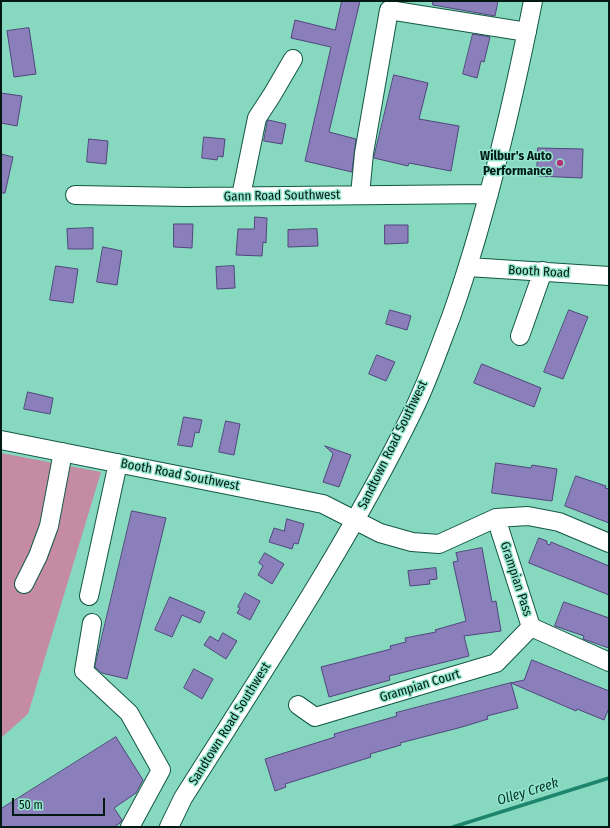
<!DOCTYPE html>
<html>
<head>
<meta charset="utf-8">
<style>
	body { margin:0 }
	#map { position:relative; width:610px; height:828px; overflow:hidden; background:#86d9bf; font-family:"Fira Sans Condensed",sans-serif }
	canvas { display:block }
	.frame { position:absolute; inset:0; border:2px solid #011a14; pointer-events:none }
	.scale { position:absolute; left:12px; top:798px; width:93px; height:18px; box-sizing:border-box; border:2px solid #011a14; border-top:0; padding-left:5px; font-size:12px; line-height:14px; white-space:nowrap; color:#011a14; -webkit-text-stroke:3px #93e6cc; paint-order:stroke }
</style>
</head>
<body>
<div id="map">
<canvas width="610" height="828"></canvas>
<div class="frame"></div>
<div class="scale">50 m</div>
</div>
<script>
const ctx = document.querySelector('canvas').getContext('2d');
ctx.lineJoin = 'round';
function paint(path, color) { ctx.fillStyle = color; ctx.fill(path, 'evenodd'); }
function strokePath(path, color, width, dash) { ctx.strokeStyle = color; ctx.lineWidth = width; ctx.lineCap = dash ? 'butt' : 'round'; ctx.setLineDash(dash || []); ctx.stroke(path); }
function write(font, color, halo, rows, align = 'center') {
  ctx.font = font + ' "Fira Sans Condensed",sans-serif'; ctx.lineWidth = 3; ctx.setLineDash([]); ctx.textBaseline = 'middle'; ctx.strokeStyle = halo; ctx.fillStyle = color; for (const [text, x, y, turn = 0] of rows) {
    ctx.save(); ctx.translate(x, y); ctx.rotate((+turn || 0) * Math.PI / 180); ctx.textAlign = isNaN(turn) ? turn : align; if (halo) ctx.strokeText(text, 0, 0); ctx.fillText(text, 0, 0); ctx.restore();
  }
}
paint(new Path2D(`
	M1 453 101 472 28 714 1 738Z`), '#c48ba3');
strokePath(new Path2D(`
	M453 827 609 778`), '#1c856c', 3.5);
const building = new Path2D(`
	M342 1H360L329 132 356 139 352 172 305 161 331 47 291 38 295 20 335 30Z
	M433 1H498L495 16 433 5Z
	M29 28 36 74 14 77 7 31Z
	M473 34 490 37 484 62 481 61 477 78 463 74Z
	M394 75 428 83 419 119 459 126 451 171 409 163 408 166 374 158Z
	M1 93 22 96 17 126 1 123Z
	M268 120 286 124 282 144 264 141Z
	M204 137 225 139 223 157 218 156 217 160 202 158Z
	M89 139 108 141 106 164 87 162Z
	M538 148 583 149 582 178 537 176Z
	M1 154 13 157 5 193H1Z
	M255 217 267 218 266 243 263 242 262 256 236 255 238 229H254Z
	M174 224H193L192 248 174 247Z
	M385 225H408V243L385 244Z
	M93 228V249H68L67 229Z
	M317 229 318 246 288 247V230Z
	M103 247 122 251 117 285 97 282Z
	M56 266 78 269 73 303 50 300Z
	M234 266 235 288 217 289 216 267Z
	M390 310 411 316 407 330 386 324Z
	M569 310 588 317 563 379 544 372Z
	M377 355 395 362 386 381 369 374Z
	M482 364 541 388 534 407 474 383Z
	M28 392 53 398 50 414 24 409Z
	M184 417 202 420 199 433 195 432 192 447 178 445Z
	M226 421 240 424 234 455 219 452Z
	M325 446 351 455 339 487 323 482 333 454Z
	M496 463 531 468 532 465 557 469 552 501 492 493Z
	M576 476 606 486 605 488 609 489V523L565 506Z
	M132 511 166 518 127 679 102 673 95 667Z
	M287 519 304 524 298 544 294 543 292 549 269 542 274 528 284 531Z
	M539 538 547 541V544L550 545 551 542 609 566V595L529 563Z
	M482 548 492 602 496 601 501 631 464 636 469 656 389 676 390 680 329 697 321 667 391 649 390 646 406 642 405 638 436 632 435 630 466 621 453 562 458 561 456 553Z
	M265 553 284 564 272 584 258 575 263 566 259 563Z
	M436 568 437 579 429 580 430 584 410 586 408 571Z
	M245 593 260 601 250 620 237 613 240 608 238 607Z
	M170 597 205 612 200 623 182 615 172 637 155 630Z
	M564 602 609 618V648L583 639 584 636 555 626Z
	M223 633 237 641 226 659 204 645 210 636 218 641Z
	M532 660 609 691V708L604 720 577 709 576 711 511 683 524 680Z
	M194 669 213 679 202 699 184 688Z
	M511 683 518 708 487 716 488 719 462 727 400 743 401 745 370 754 371 757 285 784 286 787 275 791 265 759 335 737 334 734 397 716 396 713Z
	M116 737 143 780 136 793 114 808 122 820 120 823 114 827H1V809Z`);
paint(building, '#8a7fba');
strokePath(building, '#51457c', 1);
const minor = new Path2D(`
	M75 195 185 197 489 194
	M360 195 364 153 389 10 527 32
	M241 196 257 118 272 95 293 59
	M468 267 609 276
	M520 336 543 271
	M1 440 323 504 380 533 412 542 439 544 496 518 528 516 559 522 609 543
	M496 518 531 627 609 662
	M24 584 38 556 49 526 63 452
	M89 596 118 463
	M92 623 84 671 129 713 161 770 130 827
	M298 705 315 717 496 663 531 627
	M169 827 183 798C263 671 347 546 413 411 428 381 439 348 451 317 487 215 512 107 533 1`);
strokePath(minor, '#135746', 20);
strokePath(minor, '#fff', 18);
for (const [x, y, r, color] of [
	[560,163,4,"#b43076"]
]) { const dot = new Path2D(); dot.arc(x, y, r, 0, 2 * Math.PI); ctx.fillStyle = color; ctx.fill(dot); strokePath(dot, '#93e6cc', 1.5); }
write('bold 13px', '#011a14', '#93e6cc', [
	["Wilbur's Auto",552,156],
	["Performance",552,171]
], 'right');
write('13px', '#011a14', '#93e6cc', [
	["Gann Road Southwest",282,196,-1],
	["Booth Road",539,272,3],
	["Sandtown Road Southwest",393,445,-64],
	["Booth Road Southwest",180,475,11],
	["Grampian Pass",516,579,72],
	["Grampian Court",420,686,-17],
	["Sandtown Road Southwest",230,724,-58]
]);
write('italic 14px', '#08352a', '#93e6cc', [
	["Olley Creek",528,792,-17]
]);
</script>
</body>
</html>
